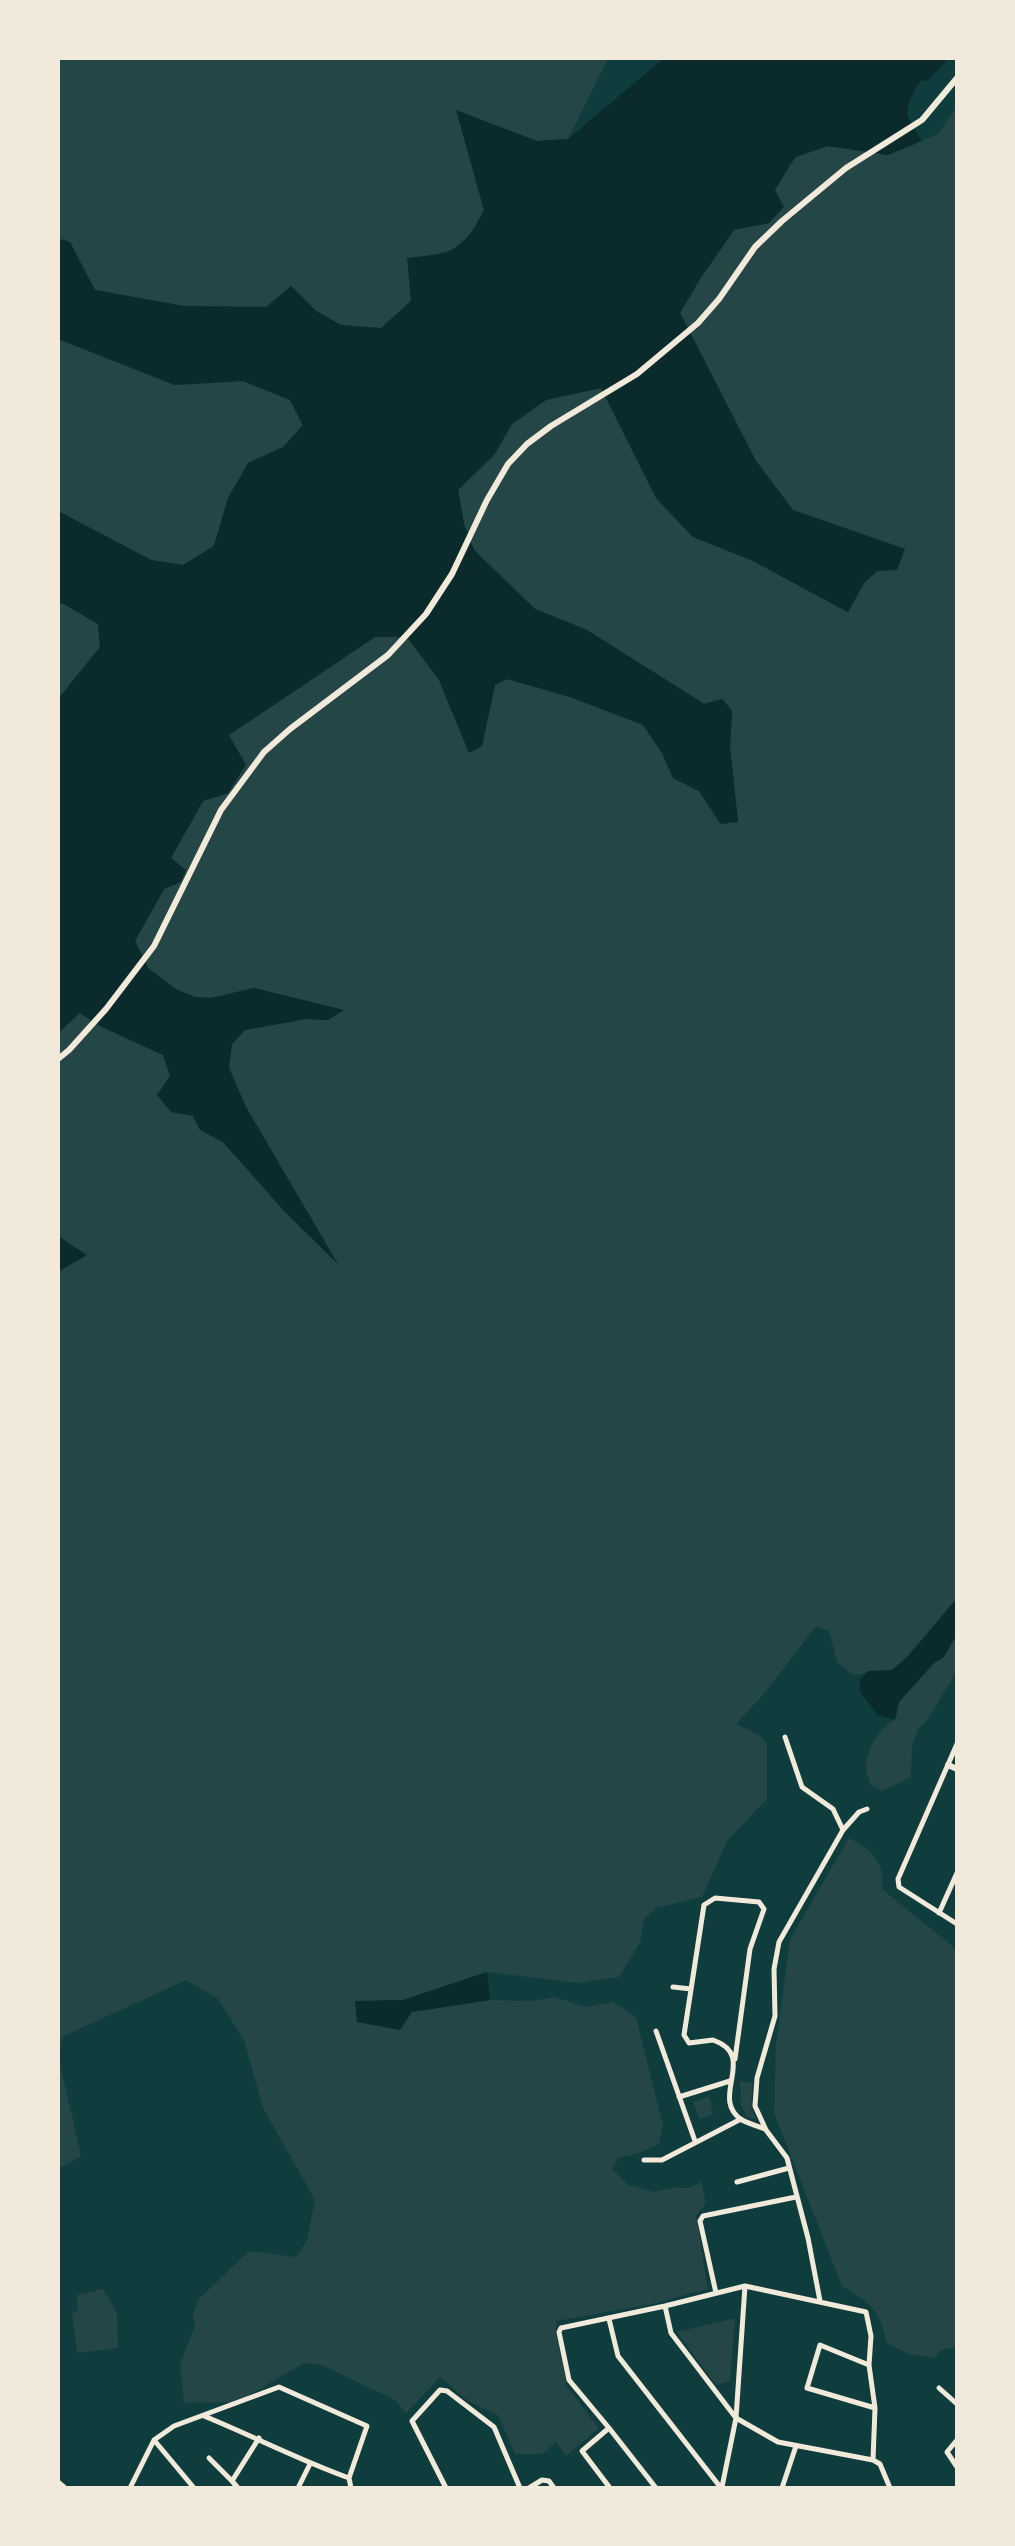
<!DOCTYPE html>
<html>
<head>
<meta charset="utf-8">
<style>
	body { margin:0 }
	#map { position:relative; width:1015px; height:2546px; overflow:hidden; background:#0f3d3e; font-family:"Alegreya Sans",sans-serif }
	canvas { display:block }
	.frame { position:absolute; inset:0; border:60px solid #f1e9da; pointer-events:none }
</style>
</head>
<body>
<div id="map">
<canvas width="1015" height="2546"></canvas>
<div class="frame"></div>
</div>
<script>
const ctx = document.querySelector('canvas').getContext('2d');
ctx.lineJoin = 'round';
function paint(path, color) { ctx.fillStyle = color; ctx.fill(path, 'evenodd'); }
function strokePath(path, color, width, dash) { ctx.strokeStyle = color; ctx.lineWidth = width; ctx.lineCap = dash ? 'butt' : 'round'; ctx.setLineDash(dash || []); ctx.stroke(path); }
paint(new Path2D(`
	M58 58H608L568 139 537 141 457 111 484 210 471 234 447 254 411 301 381 328 341 326 315 310 291 286 266 307 184 306 94 290 70 242 58 246Z
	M957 106V1598C943 1614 908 1663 891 1670 879 1675 865 1672 853 1675L837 1662 829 1631 816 1626 763 1695 736 1724 759 1735 767 1744V1799L727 1841 702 1897 656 1908 644 1919 640 1943 619 1977 578 1983 487 1972 403 2000 355 2002 412 2012 490 2000 531 2001 555 1997 586 2007 612 2002 636 2017 663 2125 659 2144 639 2153 618 2158 612 2169 629 2185 654 2192 676 2187 689 2188 701 2182 706 2203 696 2216 708 2289 652 2304 556 2321V2332L567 2387 599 2428 566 2456 556 2442 542 2454H515L498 2415 468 2401 440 2377 406 2413 395 2400 322 2365 304 2363 238 2402 184 2403 180 2365 195 2326 193 2313 199 2299 249 2251 296 2257 307 2240 315 2200 263 2108 244 2040 217 1998 186 1980 64 2036 58 2048V1272L86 1255 58 1236V1033L80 1013 102 1027 163 1055 171 1076 200 1130 223 1142 285 1212 335 1261 246 1107 229 1068 232 1044 245 1030 306 1019 327 1020 343 1010 254 988 211 998 195 997 176 989 148 968 135 941 164 889 171 858 203 801 228 793 229 735 375 637H407L439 680 469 753 482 746 495 685 507 679 570 697 643 725 662 753 673 778 699 791 720 824 738 822 730 747 732 711 723 699 705 704 587 630 535 609 474 550 464 524 458 490 494 455 512 424 546 400 601 388 656 498 693 537 751 560 848 612 864 583 905 549 793 510 756 461 680 313 700 279 734 230 769 223 774 190 795 158 827 146 888 155 938 134Z
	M58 339 175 385 243 381 290 400 303 426 283 447 248 463 228 498 214 546 183 565 151 560 58 511Z
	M62 603 98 624 100 647 58 699V604Z
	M957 1634V1676H954L927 1720 918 1729 912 1747 911 1777 882 1791 871 1785C869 1779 865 1771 866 1765 868 1747 880 1727 895 1720L899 1702 934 1663 944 1657Z
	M849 1838C870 1848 886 1863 882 1889L957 1950V2347L941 2350 935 2358 908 2354 886 2342C880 2309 870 2303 842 2286L774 2113 776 2045 790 1939Z
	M58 2055 81 2156 62 2167 58 2166Z
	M740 2081 753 2083 751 2108 756 2119 747 2117 741 2105Z
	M709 2096 713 2114 700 2119 693 2102Z
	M103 2289 117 2313 118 2348 77 2353 72 2313 78 2312 77 2295Z
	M735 2318 730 2381 716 2385 677 2332Z`), '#244646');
paint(new Path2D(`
	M664 58H949L928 80 920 81C903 111 903 112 922 141L888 155 828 146 795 157 775 190 784 207 769 223 734 230 700 279 680 313 756 461 793 510 905 549 897 570 876 571 864 583 848 612 751 560 693 537 656 498 601 388 546 400 512 424 494 455 458 490 464 524 474 550 535 609 587 630 704 704 722 699 732 711 730 747 738 822 721 824 699 791 673 778 662 753 643 725 570 697 507 679 495 685 482 746 469 753 439 680 407 637H375L229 735 246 765 228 793 203 801 171 858 186 870 181 882 164 889 135 941 148 968 176 989 195 997 211 998 254 988 344 1010 328 1020 306 1019 245 1030 232 1044 229 1068 246 1107 338 1264 285 1212 223 1142 200 1130 193 1116 171 1112 157 1095 170 1076 163 1055 102 1027 80 1013 58 1033V699L100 647 98 624 62 603 58 604V511L151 560 183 565 214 546 228 498 248 463 283 447 303 425 290 400 243 381 175 385 58 339V246L61 239 70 242 95 290 184 306 266 307 291 286 315 310 341 325 381 328 411 301 407 258C453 253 462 253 484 210L456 110 537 141 568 139Z
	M58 1236 87 1255 58 1272Z
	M957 1598V1634L944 1657 934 1663 899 1702 895 1720 878 1715 860 1692V1679L868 1671 892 1670 907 1657Z
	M487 1972 490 2000 412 2012 400 2030 357 2022 355 2001 403 2000Z`), '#0a2a2b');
strokePath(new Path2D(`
	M785 1737 802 1787 833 1809 843 1830 779 1942 774 1969 775 2016 757 2078 755 2106 766 2130 787 2158 808 2238 820 2301
	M957 1744 898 1879 899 1887 957 1924
	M843 1830 859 1812 867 1809
	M939 1913 957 1873
	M673 1987 691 1989
	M656 2031 695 2141
	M735 2059 750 1949 764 1909 759 1902 715 1898 704 1905 684 2035 689 2043 713 2040C759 2056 708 2098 742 2120 749 2124 758 2126 765 2129
	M679 2097 730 2081
	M644 2160H662L741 2119
	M737 2182 789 2168
	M716 2293 700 2221 703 2216 796 2197
	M665 2306 671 2333 736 2418 778 2442 873 2460 880 2464 890 2488
	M609 2319 618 2356 721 2488
	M869 2365 820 2345 807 2388 875 2408
	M939 2388 957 2404
	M204 2416C253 2436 299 2460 349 2478
	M609 2428 656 2488
	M154 2440 194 2488
	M957 2440 947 2452 957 2467
	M209 2458 232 2481
	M58 2482 65 2488
	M722 2487 736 2418 745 2286
	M130 2488 154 2440 174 2426 279 2387 367 2426 349 2478 351 2488
	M238 2488 232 2481 259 2438
	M298 2488 310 2464
	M446 2488 412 2421 440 2390 447 2391 494 2427 520 2488
	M529 2488 542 2480 549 2481 554 2488
	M610 2488 582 2451 609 2428 569 2380 559 2332 561 2328 665 2306 745 2286 866 2312 871 2336 869 2365 875 2408 873 2460
	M782 2488 796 2446`), '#f1e9da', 5);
strokePath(new Path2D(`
	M58 1059 69 1050 106 1009 154 946 221 810 264 752 290 729 388 655 426 614 452 574 487 500 508 464 527 444 551 426 637 374 698 323 719 299 755 247 782 221 846 168 922 120 957 78
	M948 1765 957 1769`), '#f1e9da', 6);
</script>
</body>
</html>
